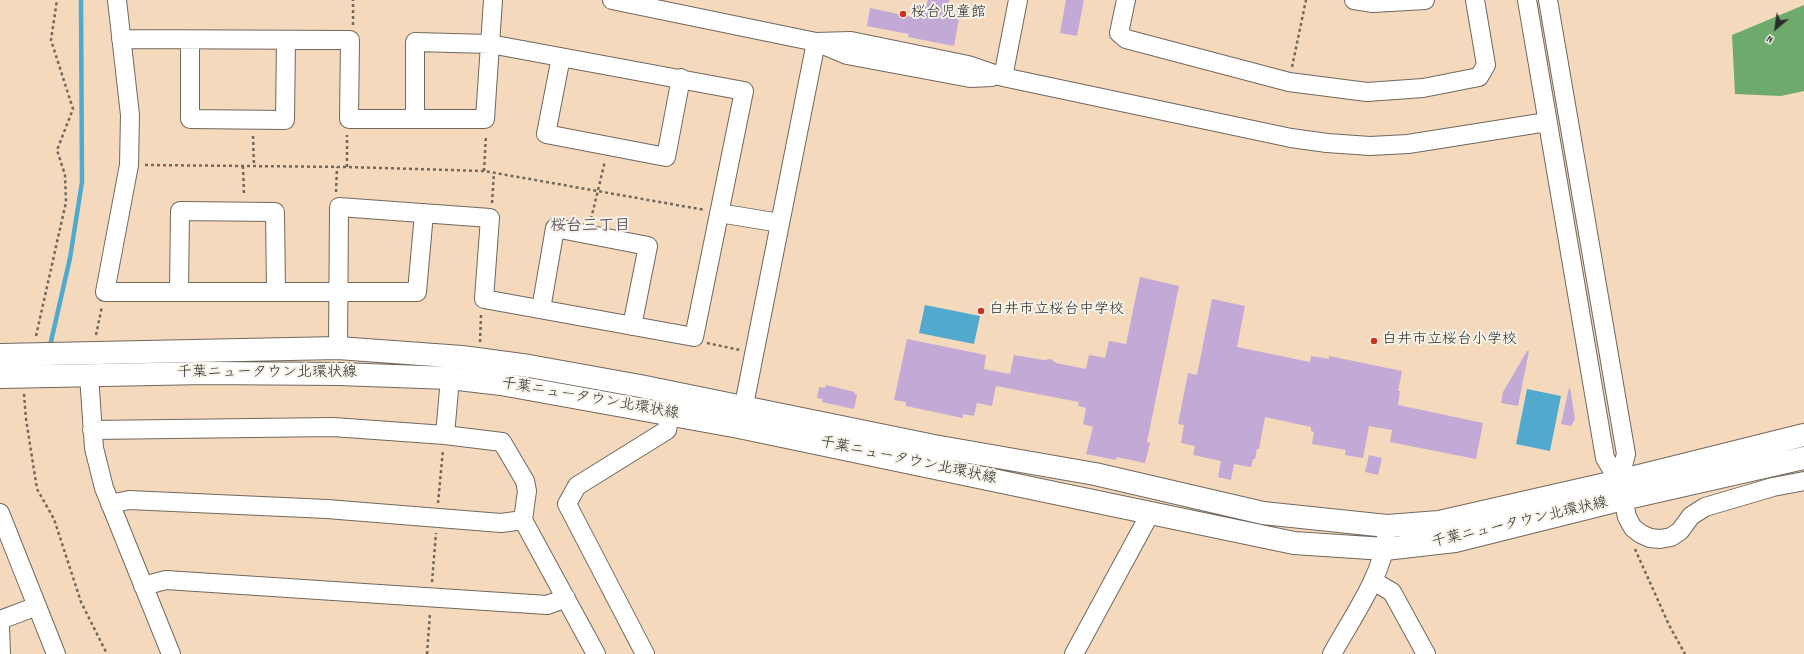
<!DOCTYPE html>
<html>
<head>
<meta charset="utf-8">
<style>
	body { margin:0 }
	#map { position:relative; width:1804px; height:654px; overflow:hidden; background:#f4d9bc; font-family:Dekko,sans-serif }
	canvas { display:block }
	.north { position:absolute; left:1756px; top:8px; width:40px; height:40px; -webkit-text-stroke:3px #f7f3e8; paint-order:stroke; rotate:209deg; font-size:11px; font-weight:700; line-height:16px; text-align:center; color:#2b2b2b }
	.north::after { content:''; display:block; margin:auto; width:14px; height:18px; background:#2b2b2b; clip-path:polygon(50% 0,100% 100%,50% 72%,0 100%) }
</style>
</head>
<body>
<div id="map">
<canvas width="1804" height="654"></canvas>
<div class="north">N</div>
</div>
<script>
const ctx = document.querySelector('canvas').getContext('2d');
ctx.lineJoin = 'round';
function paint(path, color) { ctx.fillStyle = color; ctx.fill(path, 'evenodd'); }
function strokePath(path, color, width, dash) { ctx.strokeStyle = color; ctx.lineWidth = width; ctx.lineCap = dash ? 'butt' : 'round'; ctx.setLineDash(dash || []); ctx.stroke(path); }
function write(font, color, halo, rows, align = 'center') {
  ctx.font = font + ' Dekko,"Klee One",sans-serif'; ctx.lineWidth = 4; ctx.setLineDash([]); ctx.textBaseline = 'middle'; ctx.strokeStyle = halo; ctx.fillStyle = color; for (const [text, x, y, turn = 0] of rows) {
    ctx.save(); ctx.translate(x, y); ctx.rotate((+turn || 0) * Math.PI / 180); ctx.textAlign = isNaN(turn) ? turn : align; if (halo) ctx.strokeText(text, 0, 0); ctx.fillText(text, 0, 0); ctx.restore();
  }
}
paint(new Path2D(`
	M1804 5V91L1781 96 1735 94 1732 35Z`), '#6daa6b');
paint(new Path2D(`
	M925 305 980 316 974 344 919 333Z
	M1527 389 1561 396 1550 451 1516 444Z`), '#51a9ce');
strokePath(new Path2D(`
	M50 346 70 258 82 182 81 0`), '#51a9ce', 4.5);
paint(new Path2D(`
	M928 0H949L947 11 960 13 954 46 908 37 909 34 867 26 870 8 912 17 914 4 926 7Z
	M1066 0H1084L1077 36 1060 33Z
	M1140 277 1179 286 1147 442 1150 443 1145 463 1117 457 1116 460 1086 454 1093 427 1083 424 1086 408 1078 406 1079 402 996 386 992 406 977 403 974 416 963 414V418L906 406V402L894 400 907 339 986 355 984 369 1010 374 1014 355 1043 360 1051 359 1056 363 1086 369 1089 355 1105 358 1109 341 1126 344Z
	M1212 299 1245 306 1237 347 1310 362 1311 356 1329 359V356L1402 371 1398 391H1400L1398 405 1483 423 1476 459 1390 442 1392 430 1369 426 1363 458 1345 455 1346 450 1312 444 1314 432 1311 431V427L1265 417 1259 449H1257L1255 459H1253L1251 467 1234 464 1231 480 1218 477 1221 461 1193 455 1195 446 1181 443 1184 425 1178 424 1188 373 1197 375Z
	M1527 351H1529L1518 406 1501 403 1503 392Z
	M826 385 855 392 854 394 857 395 854 409 822 402 823 399 817 398 819 387 825 388Z
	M1569 388H1570L1575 419 1571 426 1561 424Z
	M1369 455 1382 458 1378 475 1365 472Z`), '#c2a9d6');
const minor = new Path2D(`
	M117 0 130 115 129 165 105 292H417L424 213
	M612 0 816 42 847 55 970 78 992 77
	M1126 0 1119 33 1126 39 1289 82 1367 92 1423 88 1479 77 1486 65 1475 0
	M1354 0 1373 3 1425 0
	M1527 0 1605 458 1619 481 1627 517 1633 528 1641 534 1650 538 1660 539 1671 537 1680 531 1691 516 1705 507 1773 487 1804 481
	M1548 0 1626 454 1619 481
	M121 39 350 40 349 119H485L493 0
	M190 40V119L285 120 286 40
	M816 42 851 41 968 65 1003 77 1291 138 1327 143 1370 146 1408 144 1547 122
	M561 57 546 134 666 157 681 78
	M1003 77 1018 0
	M719 213 780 223
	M179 291 180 211 275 212 276 292
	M541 309 555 228 648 246 632 326
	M338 348 339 207 490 218 484 299 694 337 744 91 490 44 415 42V119
	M89 375 94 448 104 488 171 654
	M741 420 816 42
	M92 430 333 427 445 435 502 442 525 481 527 491 523 520 596 654
	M445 435 450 378
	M110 504 129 500 327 509 501 523 523 520
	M0 513 56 654
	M1373 581 1392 592 1426 654
	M143 586 166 580 547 605 566 598
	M0 620 37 606
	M0 626 1 654
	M645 654 567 504 577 486 667 430 670 415
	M1074 654 1151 512
	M1332 654C1350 621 1383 575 1386 537`);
const major = new Path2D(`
	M0 355 338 348 462 357 529 366 640 386 934 446 1095 474 1263 513 1387 526 1439 522 1619 481 1804 435
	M0 377 205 373 339 374 450 378 501 384 739 427 1294 543 1385 549 1455 541 1623 499 1804 458`);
strokePath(minor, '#71685e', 20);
strokePath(major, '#71685e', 24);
strokePath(new Path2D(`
	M353 25V0
	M1292 67 1306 0
	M253 136 254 166
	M145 165 347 167 484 171 705 210
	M243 166 244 195
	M347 167V135
	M484 171 486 135
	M336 192 337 167
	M492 203 494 172
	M591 219 605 161
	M96 335 102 306
	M36 336 66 202 65 175 57 150 73 109 51 40 57 0
	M480 342 481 315
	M707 343 740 350
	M24 394 26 419 37 489 54 519 81 602 107 654
	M438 503 443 450
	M1635 549 1669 625 1685 654
	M432 582 436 533
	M427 654 430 613`), '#71685e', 2.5, [3, 3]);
strokePath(minor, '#fff', 18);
strokePath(major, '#fff', 22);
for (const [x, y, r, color] of [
	[903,14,4,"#c8321e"],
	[981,311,4,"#c8321e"],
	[1374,341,4,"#c8321e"]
]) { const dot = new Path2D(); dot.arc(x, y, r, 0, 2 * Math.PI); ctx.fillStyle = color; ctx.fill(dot); strokePath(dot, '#f7f3e8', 1.5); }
write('15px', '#2b2b2b', '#f7f3e8', [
	["桜台児童館",911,14],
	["白井市立桜台中学校",989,311],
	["白井市立桜台小学校",1382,341]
], 'left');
write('15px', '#2b2b2b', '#f7f3e8', [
	["千葉ニュータウン北環状線",267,374],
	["千葉ニュータウン北環状線",590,400,10],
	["千葉ニュータウン北環状線",908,462,12],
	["千葉ニュータウン北環状線",1520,524,-13]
]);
write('bold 16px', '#605767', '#f7f3e8', [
	["桜台三丁目",590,228]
]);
</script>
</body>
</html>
